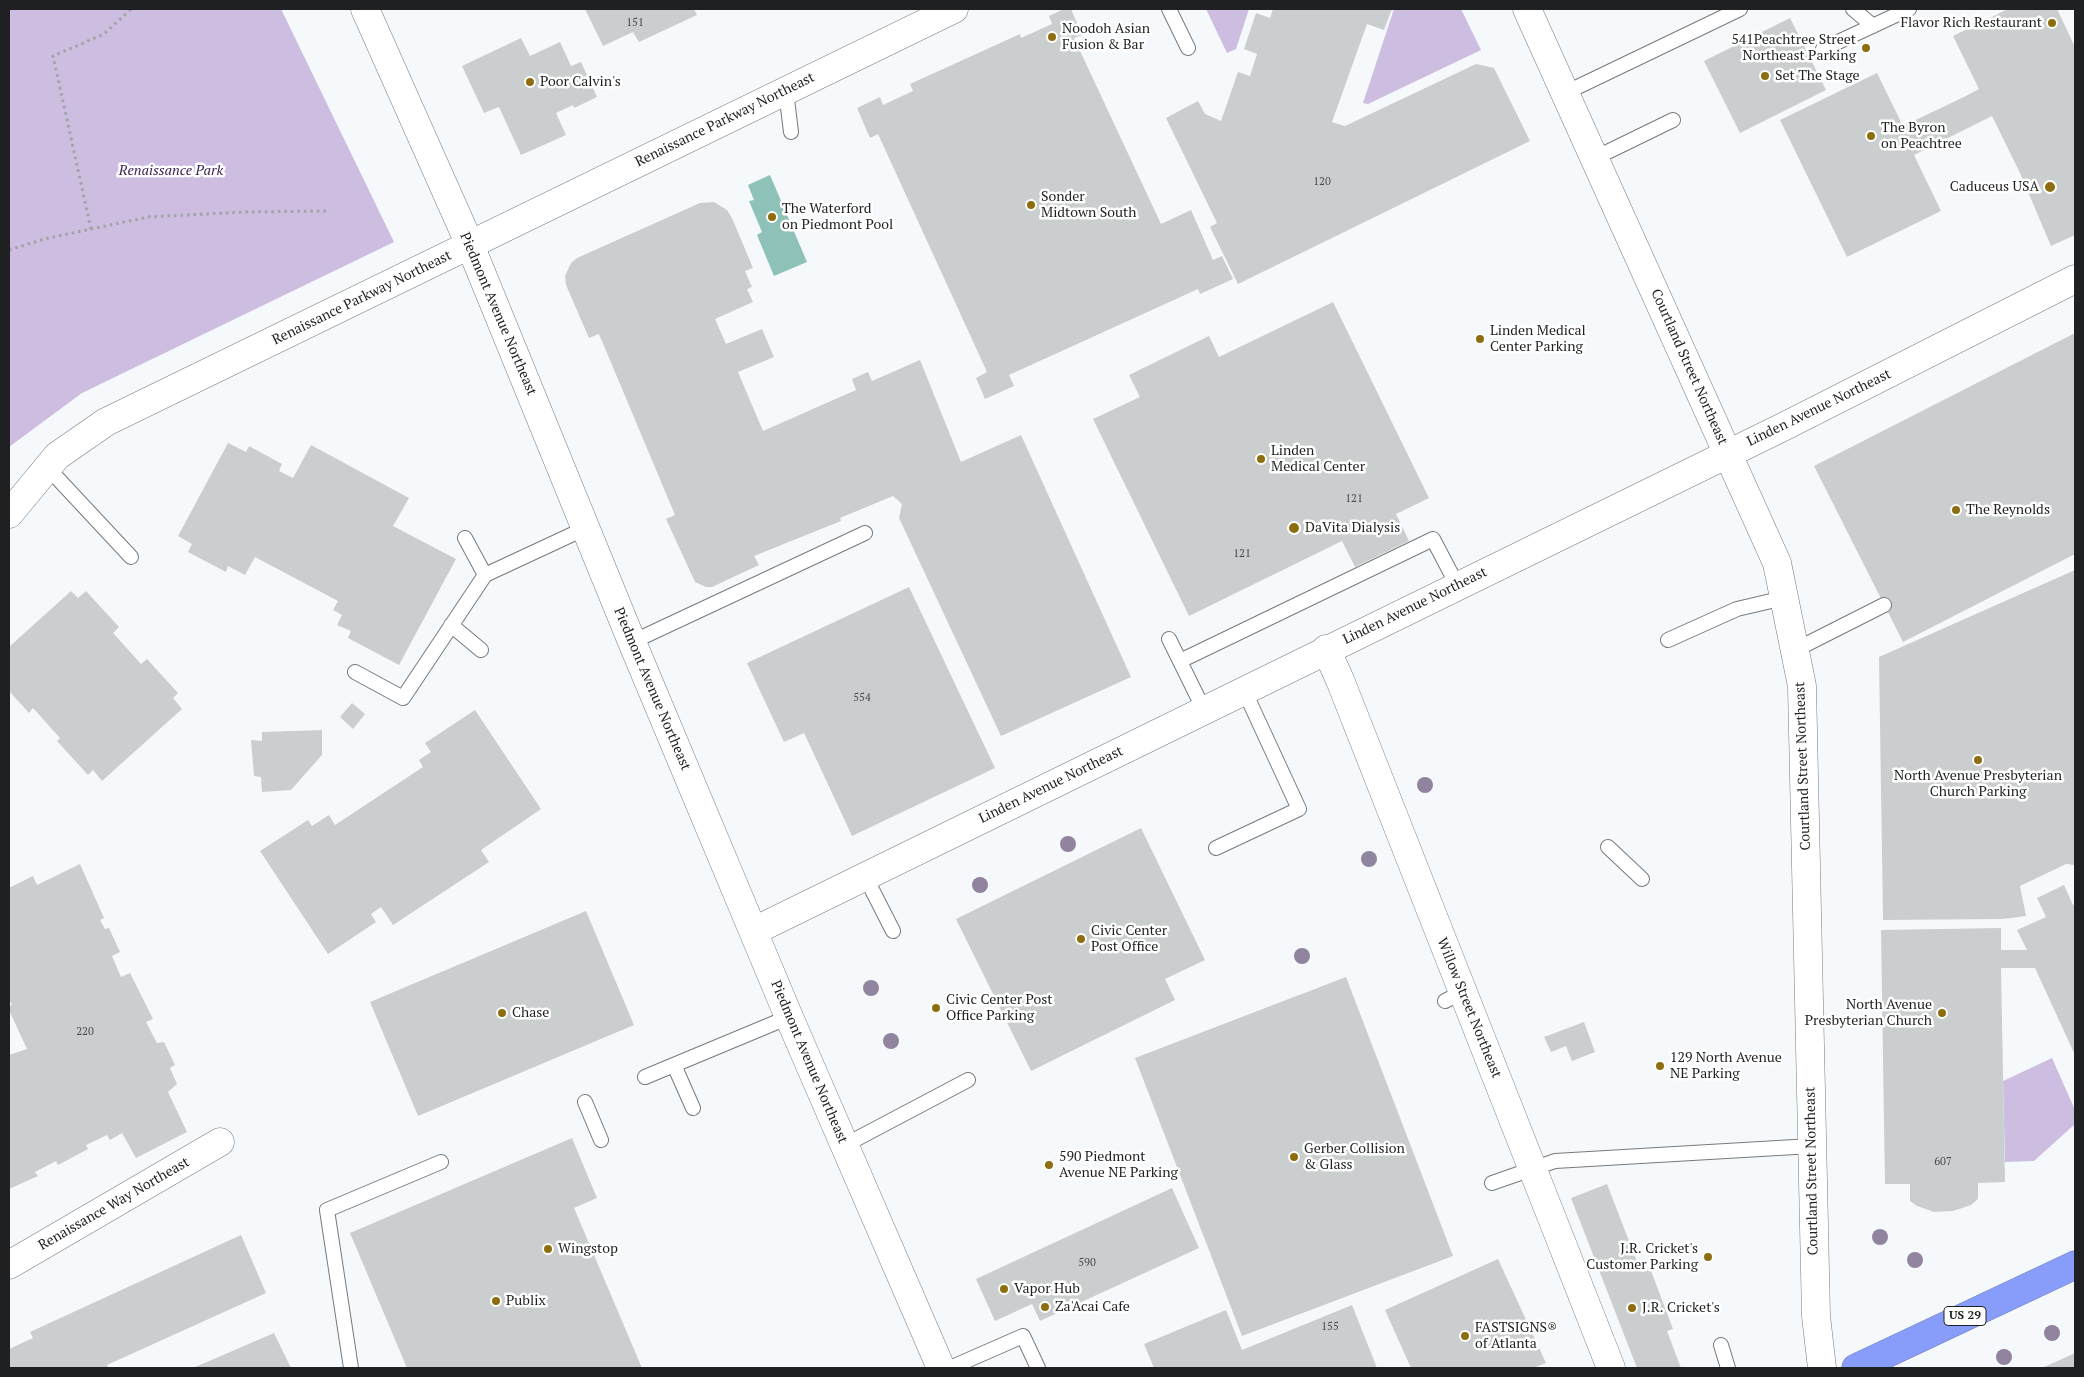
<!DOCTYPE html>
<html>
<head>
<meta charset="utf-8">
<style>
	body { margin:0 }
	#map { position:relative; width:2084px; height:1377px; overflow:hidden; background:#f6f9fb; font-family:"PT Serif",serif }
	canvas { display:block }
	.frame { position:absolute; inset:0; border:10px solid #1f2021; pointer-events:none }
</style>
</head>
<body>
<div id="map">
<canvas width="2084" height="1377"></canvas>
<div class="frame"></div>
</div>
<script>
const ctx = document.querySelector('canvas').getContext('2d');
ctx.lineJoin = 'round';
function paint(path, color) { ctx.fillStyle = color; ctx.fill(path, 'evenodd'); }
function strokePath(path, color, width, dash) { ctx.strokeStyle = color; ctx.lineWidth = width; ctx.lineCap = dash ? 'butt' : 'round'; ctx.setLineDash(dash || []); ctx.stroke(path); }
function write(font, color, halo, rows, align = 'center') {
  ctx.font = font + ' "PT Serif",serif'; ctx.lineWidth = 5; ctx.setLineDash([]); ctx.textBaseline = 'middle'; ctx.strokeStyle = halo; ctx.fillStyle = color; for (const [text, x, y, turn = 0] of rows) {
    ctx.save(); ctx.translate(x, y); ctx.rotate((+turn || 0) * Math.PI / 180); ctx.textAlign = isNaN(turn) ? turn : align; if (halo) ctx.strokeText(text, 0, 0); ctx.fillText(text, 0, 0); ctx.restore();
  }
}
paint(new Path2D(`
	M9 9H281L394 242 82 393 9 447Z
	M1206 9H1249L1236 49 1227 53Z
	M1394 9H1461L1481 50 1368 104 1363 103Z
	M2052 1058 2075 1110V1124L2034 1161 2005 1162 2003 1081Z`), '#ccbde1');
paint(new Path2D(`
	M770 175 807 262 774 276 757 235 762 232 749 201 754 200 748 185Z`), '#8ec1b7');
paint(new Path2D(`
	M585 9H694L697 15 639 42 633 32 603 46Z
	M1064 9H1071L1082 35 1074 38 1161 224 1191 210 1213 260 1222 256 1233 279 1200 294 1198 289 1009 375 1014 386 985 399 976 378 987 372 878 134 870 138 857 108 880 97 883 105 913 91 910 84 1020 34 1021 38 1052 24 1049 16Z
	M1273 9H1392L1384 30 1367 24 1332 122 1345 126 1476 64 1494 68 1530 141 1238 284 1210 227 1217 223 1166 118 1198 101 1205 114 1221 121 1238 72 1250 76 1257 54 1244 49 1256 13 1270 18Z
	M2008 9H2057L2075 47V235L2051 246 2020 173 1992 116 1914 155 1941 211 1847 257 1780 120 1877 73 1903 126 1964 97 1979 89 1953 36Z
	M1790 18 1826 90 1740 133 1704 61Z
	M521 38 530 56 560 42 571 66 581 62 597 97 574 108 573 105 556 113 566 135 521 155 499 107 484 113 462 66Z
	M714 202 727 210 732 218 753 268 745 271 752 287 747 289 753 302 715 319 726 344 762 329 774 357 738 372 763 431 856 390 852 379 868 372 872 381 920 360 961 462 1021 435 1131 677 1001 736 899 518 902 504 893 496 840 518 841 521 754 556 759 565 712 587H706L695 582 666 519 675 515 599 334 589 338 566 285 565 276 571 263 577 258 700 203Z
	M1333 302 1429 498 1396 514 1409 541 1355 567 1342 541 1189 616 1093 419 1140 397 1129 375 1209 336 1219 357Z
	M2075 333V554L1903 642 1814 466Z
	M228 443 246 452 249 446 282 464 279 471 293 478 311 445 409 498 393 526 456 559 399 665 348 638 351 631 337 625 342 615 333 610 338 601 255 557 245 575 228 566 226 572 188 552 192 544 178 536Z
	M2075 570V869L2074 865 2066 864 2020 886 2026 916 2003 919 1883 920 1879 657Z
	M909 587 995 768 852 836 804 733 784 742 747 663Z
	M71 591 78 598 86 591 119 627 113 633 141 664 147 659 178 693 173 698 182 709 102 781 93 770 88 775 57 741 60 738 33 708 29 713 9 691V647Z
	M352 703 365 714 353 729 340 717Z
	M475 710 541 809 481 850 489 862 393 925 381 907 371 914 376 922 328 954 260 851 308 820 312 826 329 815 335 825 423 767 419 760 431 752 425 743Z
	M322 730V755L291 790 262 792 261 777 254 776 251 740 262 741V732Z
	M1141 828 1205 960 1165 979 1175 1000 1031 1071 956 919Z
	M80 864 104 918 100 920 105 929 109 928 120 952 112 956 121 977 130 973 153 1019 146 1022 157 1043 164 1042 175 1065 170 1068 177 1084 168 1092 187 1132 136 1158 122 1133 110 1140 107 1135 86 1145 88 1149 58 1165 56 1161 35 1172 38 1176 9 1189V1055L27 1049 9 1010V1006L12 1005 9 999V888L33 876 37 885Z
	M2064 885 2073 905 2075 903V1055L2035 968H2001L2005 1182 1978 1183V1199L1971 1205 1953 1211 1934 1212 1917 1206 1910 1201V1184H1885L1881 930 2001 928V950H2027L2017 930 2046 917 2037 898Z
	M586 911 634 1025 418 1116 370 1002Z
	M1346 977 1453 1256 1242 1336 1135 1058Z
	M1584 1022 1595 1052 1572 1061 1566 1046 1551 1052 1544 1037Z
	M572 1138 597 1198 574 1208 642 1368H407L350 1233Z
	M1607 1184 1641 1272 1650 1268 1673 1329 1667 1331 1681 1368H1637L1571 1198Z
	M1172 1188 1199 1248 1040 1321 1032 1304 995 1321 976 1279Z
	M241 1235 266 1293 107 1365 108 1368H9V1349L33 1338 30 1332Z
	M1498 1259 1546 1363 1533 1368H1411L1385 1310Z
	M1352 1305 1377 1368H1154L1144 1344 1226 1310 1242 1350Z
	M274 1333 291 1368H193Z
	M2075 1353V1368H2042Z`), '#cacece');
const lane = new Path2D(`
	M1169 9 1188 48
	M1853 9 1873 26
	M1823 49 1909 9
	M786 91 791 132
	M1565 93 1740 9
	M1595 158 1673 120
	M47 467 131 557
	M465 538 485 575
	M451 625 481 650
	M1169 639 1204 710
	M1668 640 1737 609 1784 598
	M632 642 865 533
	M1795 650 1884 605
	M1180 661 1433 539 1457 585
	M355 672 403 698 485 575 586 528
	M1608 847 1642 879
	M1216 848 1299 809 1244 690
	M865 876 893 931
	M1445 1001 1463 992
	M674 1065 693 1108
	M645 1077 789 1017
	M585 1102 601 1140
	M845 1145 968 1080
	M1492 1183 1555 1161 1812 1146
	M1721 1345 1728 1368
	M351 1368 327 1210 441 1162
	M950 1368 1023 1336 1038 1368`);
const street = new Path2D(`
	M9 514 57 456 106 422 954 9
	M1326 649 1340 680 1611 1368
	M754 931 1783 427 2075 279
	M9 1265 220 1142`);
const secondary = new Path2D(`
	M365 9 470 245 632 642 789 1017 941 1368
	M1527 9 1777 563 1802 686 1816 1316 1822 1368`);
const highway = new Path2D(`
	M1856 1368 2075 1265`);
strokePath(lane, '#777a7c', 16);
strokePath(street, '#777a7c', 29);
strokePath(secondary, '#777a7c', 29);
strokePath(highway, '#6371ae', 29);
strokePath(new Path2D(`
	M91 229 53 56 104 34 131 9
	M9 250 44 239 148 217 244 212 329 211`), '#a1a4a5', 3, [2.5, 4]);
strokePath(lane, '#fff', 14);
strokePath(street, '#fff', 28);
strokePath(secondary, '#fff', 28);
strokePath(highway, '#889cfa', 28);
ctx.fillStyle = '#90849f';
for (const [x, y] of [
	[1425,785],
	[1068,844],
	[1369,859],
	[980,885],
	[1302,956],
	[871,988],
	[891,1041],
	[1880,1237],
	[1915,1260],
	[2052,1333],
	[2004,1357]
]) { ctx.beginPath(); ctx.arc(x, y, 8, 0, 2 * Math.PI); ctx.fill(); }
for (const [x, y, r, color] of [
	[2052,23,5,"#8c6e10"],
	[1052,37,5,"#8c6e10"],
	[1866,48,5,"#8c6e10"],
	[1765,76,5,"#8c6e10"],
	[530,82,5,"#8c6e10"],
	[1871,136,5,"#8c6e10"],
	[2050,187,6,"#8c6e10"],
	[1031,205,5,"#8c6e10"],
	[772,217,5,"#8c6e10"],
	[1480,339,5,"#8c6e10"],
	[1261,459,5,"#8c6e10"],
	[1956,510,5,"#8c6e10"],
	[1294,528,6,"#8c6e10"],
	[1978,760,5,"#8c6e10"],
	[1081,939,5,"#8c6e10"],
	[936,1008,5,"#8c6e10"],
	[502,1013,5,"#8c6e10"],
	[1942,1013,5,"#8c6e10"],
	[1660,1066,5,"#8c6e10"],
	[1294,1157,5,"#8c6e10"],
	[1049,1165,5,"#8c6e10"],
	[548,1249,5,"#8c6e10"],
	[1708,1257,5,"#8c6e10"],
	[1004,1289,5,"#8c6e10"],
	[496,1301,5,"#8c6e10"],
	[1045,1307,5,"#8c6e10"],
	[1632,1308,5,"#8c6e10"],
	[1465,1336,5,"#8c6e10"]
]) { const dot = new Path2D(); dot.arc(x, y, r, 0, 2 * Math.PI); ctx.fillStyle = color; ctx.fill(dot); strokePath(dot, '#fff', 2); }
write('11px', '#4a4c4c', null, [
	["151",635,23],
	["120",1322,182],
	["121",1354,499],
	["121",1242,554],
	["554",862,698],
	["220",85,1032],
	["607",1943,1162],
	["590",1087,1263],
	["155",1330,1327]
]);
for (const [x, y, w] of [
	[1965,1316,42]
]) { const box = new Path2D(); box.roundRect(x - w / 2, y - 9.5, w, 19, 4); ctx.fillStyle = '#fff'; ctx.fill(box); strokePath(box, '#1f2021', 1); }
write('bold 12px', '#1f2021', null, [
	["US 29",1965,1316]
]);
write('14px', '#1f2021', '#fff', [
	["Flavor Rich Restaurant",2042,23,"right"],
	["Noodoh Asian",1062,29],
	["Fusion & Bar",1062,45],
	["541Peachtree Street",1856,40,"right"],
	["Northeast Parking",1856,56,"right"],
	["Set The Stage",1775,76],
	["Poor Calvin's",540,82],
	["The Byron",1881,128],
	["on Peachtree",1881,144],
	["Caduceus USA",2039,187,"right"],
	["Sonder",1041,197],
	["Midtown South",1041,213],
	["The Waterford",782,209],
	["on Piedmont Pool",782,225],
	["Linden Medical",1490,331],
	["Center Parking",1490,347],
	["Linden",1271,451],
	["Medical Center",1271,467],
	["The Reynolds",1966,510],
	["DaVita Dialysis",1305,528],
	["North Avenue Presbyterian",1978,776,"center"],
	["Church Parking",1978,792,"center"],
	["Civic Center",1091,931],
	["Post Office",1091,947],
	["Civic Center Post",946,1000],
	["Office Parking",946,1016],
	["North Avenue",1932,1005,"right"],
	["Presbyterian Church",1932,1021,"right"],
	["Chase",512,1013],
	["129 North Avenue",1670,1058],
	["NE Parking",1670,1074],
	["Gerber Collision",1304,1149],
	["& Glass",1304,1165],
	["590 Piedmont",1059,1157],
	["Avenue NE Parking",1059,1173],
	["Wingstop",558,1249],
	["J.R. Cricket's",1698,1249,"right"],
	["Customer Parking",1698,1265,"right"],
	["Vapor Hub",1014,1289],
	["Publix",506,1301],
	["Za'Acai Cafe",1055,1307],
	["J.R. Cricket's",1642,1308],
	["FASTSIGNS®",1475,1328],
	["of Atlanta",1475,1344]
], 'left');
write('14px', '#1f2021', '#fff', [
	["Renaissance Parkway Northeast",725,120,-26],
	["Renaissance Parkway Northeast",362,298,-26],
	["Piedmont Avenue Northeast",498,314,67],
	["Courtland Street Northeast",1689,367,66],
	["Linden Avenue Northeast",1819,408,-26],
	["Linden Avenue Northeast",1415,606,-26],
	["Piedmont Avenue Northeast",652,689,67],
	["Courtland Street Northeast",1803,766,-92],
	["Linden Avenue Northeast",1051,785,-26],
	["Willow Street Northeast",1469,1008,68],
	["Piedmont Avenue Northeast",809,1062,67],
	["Courtland Street Northeast",1812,1171,-91],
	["Renaissance Way Northeast",114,1204,-30]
]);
write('italic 14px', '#3c2554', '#fff', [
	["Renaissance Park",171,171]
]);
</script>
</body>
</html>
